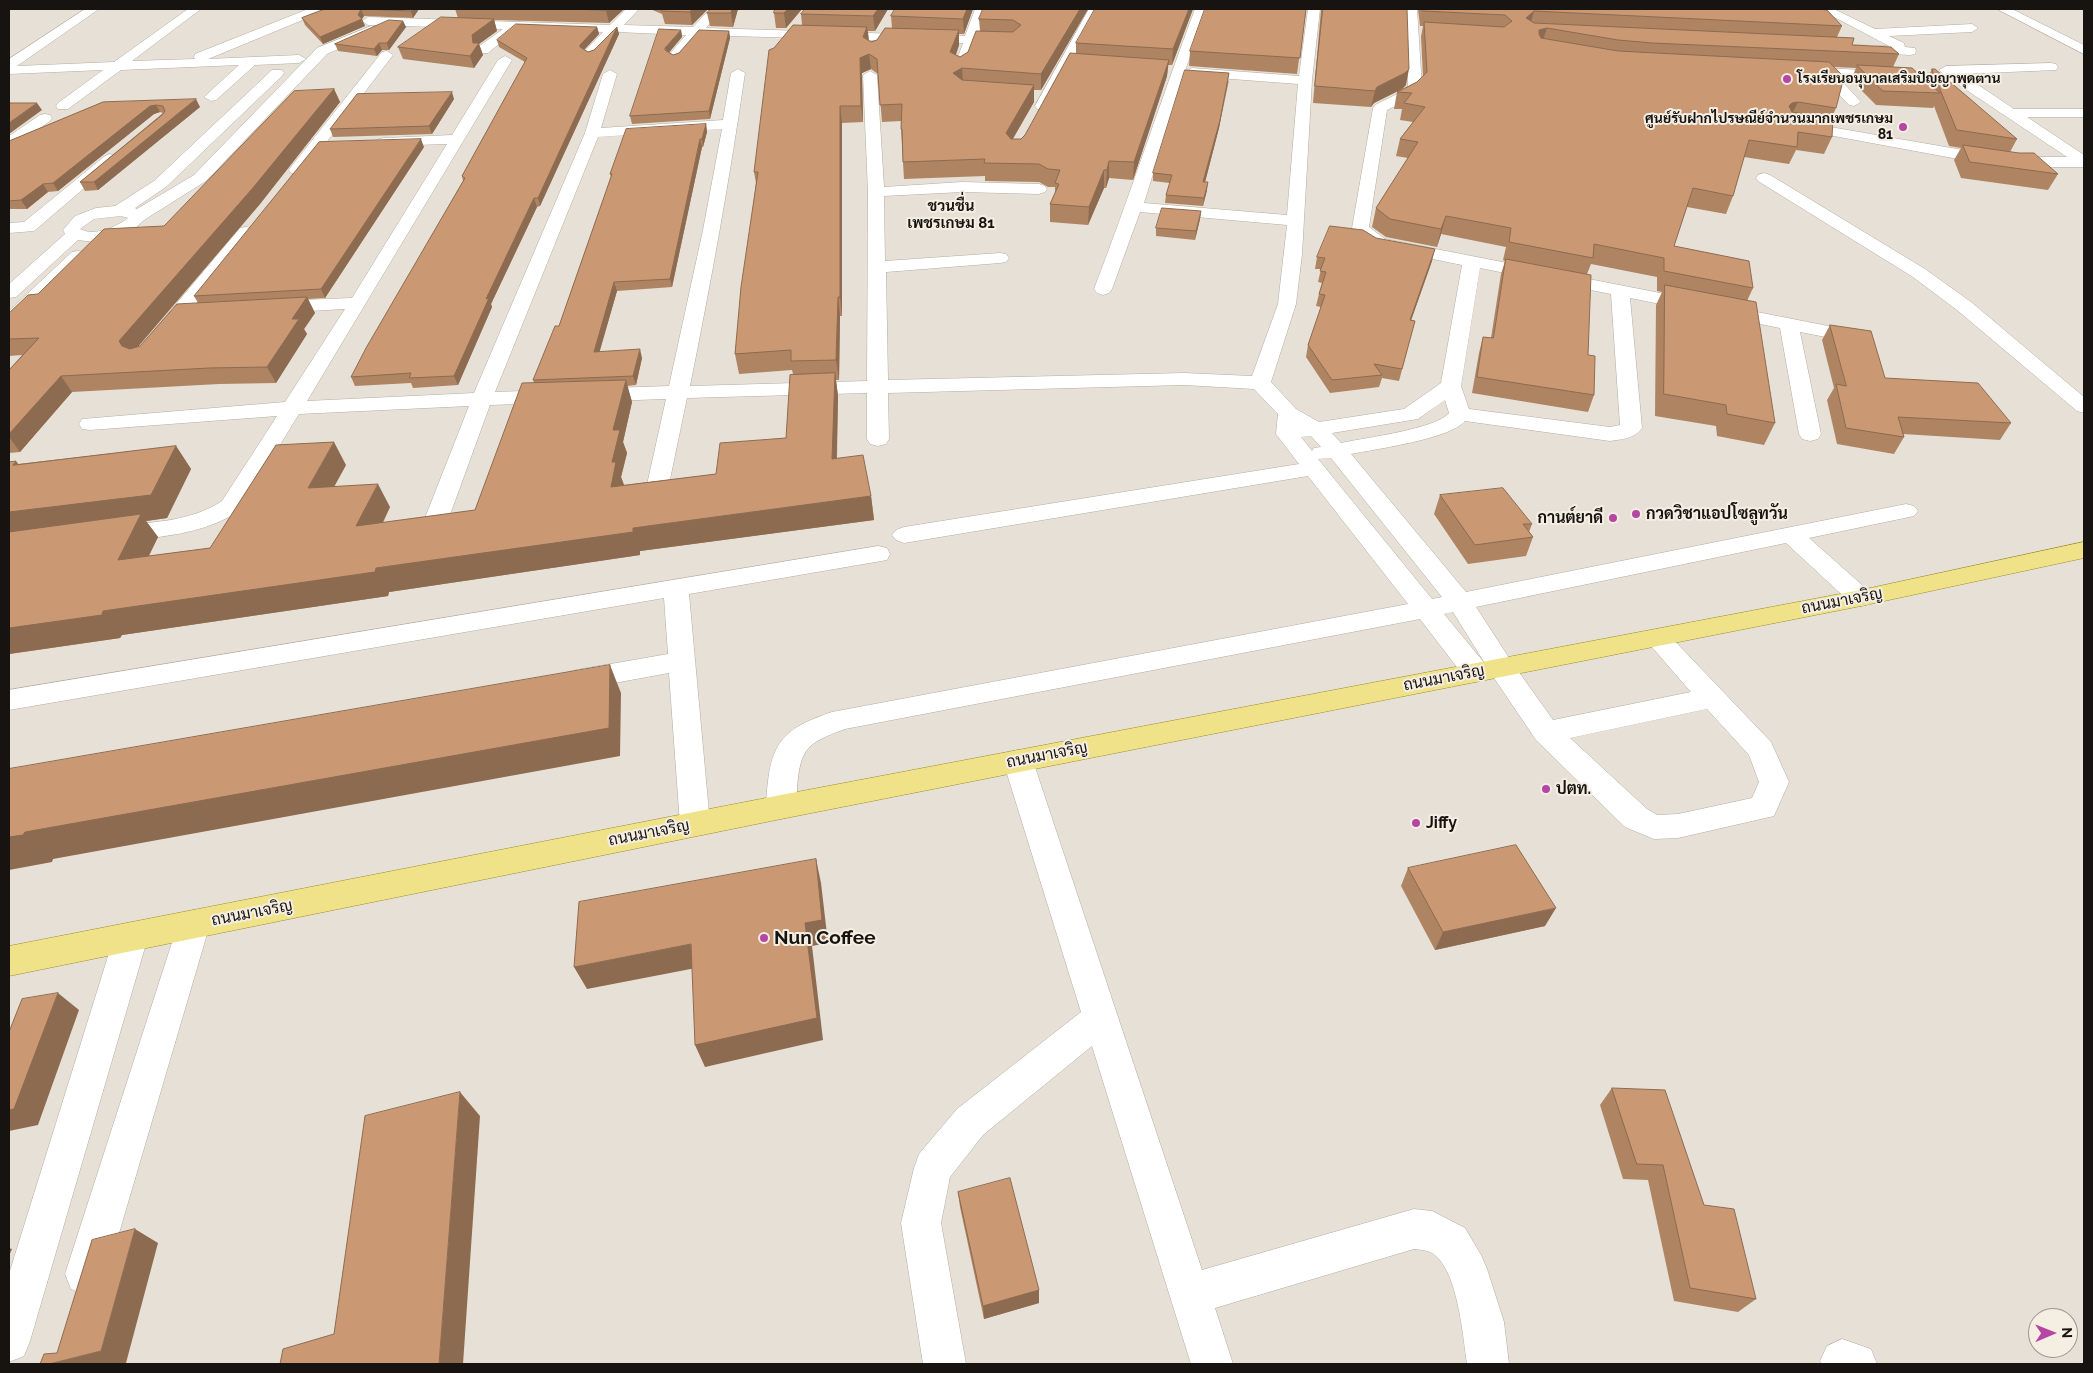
<!DOCTYPE html>
<html>
<head>
<meta charset="utf-8">
<style>
	body { margin:0 }
	#map { position:relative; width:2093px; height:1373px; overflow:hidden; background:#e7e0d6; font-family:Raleway,sans-serif }
	canvas { display:block }
	.frame { position:absolute; inset:0; border:10px solid #161310; pointer-events:none }
	.north { position:absolute; left:2028px; top:1308px; width:50px; height:50px; box-sizing:border-box; background:#f5eee3; border:1px solid #9c968f; border-radius:50%; rotate:89deg; font-size:14px; font-weight:700; line-height:20px; text-align:center; color:#161310 }
	.north::after { content:''; display:block; margin:auto; width:18px; height:22px; background:#b546a3; clip-path:polygon(50% 0,100% 100%,50% 72%,0 100%) }
</style>
</head>
<body>
<div id="map">
<canvas width="2093" height="1373"></canvas>
<div class="frame"></div>
<div class="north">N</div>
</div>
<script>
const ctx = document.querySelector('canvas').getContext('2d');
ctx.lineJoin = 'round';
function strokePath(path, color, width, dash) { ctx.strokeStyle = color; ctx.lineWidth = width; ctx.lineCap = dash ? 'butt' : 'round'; ctx.setLineDash(dash || []); ctx.stroke(path); }
function paint(path, color) { ctx.fillStyle = color; ctx.fill(path, 'evenodd'); }
function write(font, color, halo, rows, align = 'center') {
  ctx.font = font + ' Raleway,Sarabun,sans-serif'; ctx.lineWidth = 4; ctx.setLineDash([]); ctx.textBaseline = 'middle'; ctx.strokeStyle = halo; ctx.fillStyle = color; for (const [text, x, y, turn = 0] of rows) {
    ctx.save(); ctx.translate(x, y); ctx.rotate((+turn || 0) * Math.PI / 180); ctx.textAlign = isNaN(turn) ? turn : align; if (halo) ctx.strokeText(text, 0, 0); ctx.fillText(text, 0, 0); ctx.restore();
  }
}
const minor = new Path2D(`
	M85 9H99L17 66 114 62 188 9H201L132 61 195 59 194 57 195 54 308 9H324L322 12 208 59 299 55 306 59 299 63 255 65 216 100 211 101 204 97 239 65 121 70 68 109H58L56 106 58 103 103 70 9 74V59Z
	M626 9H639L624 25 693 27 710 9H722L706 28 965 36 975 9H987L978 36 1009 37 1015 41 1009 45 975 44 970 57 964 61 958 57 963 43 699 35 679 59 674 60 668 56 686 35 617 32 594 56 589 57 583 53 603 32 517 29 488 53H478L477 50 478 47 503 29 368 25 362 21 368 17 610 25Z
	M1089 9H1101L1049 106 1047 109H1037L1035 106Z
	M1195 9H1207L1185 71 1144 203 1287 215 1298 84 1192 76 1185 72 1192 68 1299 76 1308 9H1320L1312 80 1302 254 1296 304 1271 382 1296 409 1319 422 1404 409 1441 383 1462 265 1374 247 1360 239 1352 228 1373 108 1375 105 1403 91 1408 86 1405 9H1417L1422 87 1413 97 1387 110 1369 227 1385 239 1869 334 1872 338 1869 342 1862 344 1800 332 1821 434 1818 439 1810 441 1802 439 1799 434 1780 328 1630 298 1642 428C1634 439 1622 439 1610 441L1465 421C1450 439 1376 449 1351 454L1466 592 1906 504 1914 506 1918 511 1914 516 1809 538 1870 592 1874 598 1870 604 1861 606 1852 604 1786 543 1476 607 1511 661 1553 720 1691 692 1644 638 1648 632 1657 629 1666 632 1771 742 1789 782 1774 816 1678 838 1654 839 1625 827 1536 740 1486 666 1490 672 1486 679 1476 682 1466 679 1420 619 845 729C807 743 800 748 797 789 797 799 796 807 792 815L781 819 770 815C764 804 767 793 768 781 773 736 792 726 832 712L1408 604 1308 476 904 543 896 540 892 535 896 530 904 527 1299 464 1276 434 1278 414 1254 389 1184 385 888 393 889 439 886 444 878 446 870 444 867 439V393L687 398 668 489 665 494 657 496 649 494 646 489 666 399 490 405 447 523 443 528 435 530 427 528 423 523 469 406 299 414 239 511C210 530 177 535 142 539 130 540 119 542 108 539L104 534 108 529 116 526C153 522 190 522 222 501L277 416 90 430 82 429 79 424 82 419 285 402 345 309 274 313 267 311 265 307 267 303 274 301 352 298 447 144 384 146 379 145 377 142 379 139 384 138 452 135 498 60 505 56 512 60 307 401 474 393 585 133 603 74 610 70 617 74 601 128 723 120 731 73 738 69 745 73C730 177 711 282 690 386L867 381 868 192 863 75 870 71 877 75 884 187 962 182 1039 184 1045 186 1047 189 1045 192 1039 194 962 192 884 196 885 261 1000 253 1006 254 1009 258 1006 262 1000 263 886 272 888 380 1184 373 1252 376 1278 304 1287 225 1140 212 1112 289 1109 293 1103 295 1097 293 1094 289C1130 196 1160 102 1195 9ZM722 129 703 230 669 386 495 392 598 137ZM1480 268 1611 294 1620 425 1610 427 1469 409 1461 386ZM1445 400 1449 413C1436 429 1364 438 1341 443L1332 433 1418 419ZM1311 436 1321 447 1314 448 1312 451 1301 437ZM1331 458 1442 597 1432 599 1318 459ZM1453 612 1486 665 1444 614ZM1707 709 1749 755 1759 782 1752 798 1678 814 1657 815 1647 809 1570 738Z
	M1819 9H1834L1875 29 1972 24 1978 28 1972 32 1889 36 1904 43 1905 47 1915 48 1916 51 1915 54 1910 55 1859 52 1854 51 1853 48 1854 45 1889 46Z
	M1997 9H2012L2084 45V54Z
	M371 26 375 27 377 30 375 33 327 54 206 181 144 220 132 231 105 240 94 242 78 240 16 297 9 298V284L65 234 63 230 75 216 96 208 115 206 154 181 272 70H282L284 73 282 76 166 187 135 208 137 209 194 175 317 48ZM121 216 128 218C117 227 94 237 80 229L94 219Z
	M387 51 393 55 303 173H291L289 170 291 167 382 52Z
	M2051 63 2056 64 2058 67 2056 70 1962 74 2014 109H2084V117H2027L2084 155V167H2010L1980 163 1796 129 1791 128 1789 125 1791 122 1796 121 1980 153 2010 157H2067L1956 83 1838 77 1861 102 1854 106 1849 105 1822 76 1803 75 1796 71 1803 67 1943 74 1939 70 1946 66Z
	M45 114 50 115 52 118 50 121 14 146 9 147V136L40 115Z
	M110 154 115 156 118 159 115 162 34 231 9 233V223L24 222 105 156Z
	M1764 173 1770 175 1925 269 1971 302 2084 397V413L2077 411 1957 310 1913 277 1758 181 1756 178 1758 175Z
	M246 227 252 228 255 232 170 336 163 338 156 336 153 332 156 328 240 228Z
	M78 251 84 252 87 256 84 260 16 325 9 327V311L72 252Z
	M878 546 887 548 890 554 887 560 689 594 710 824 706 833 695 836 684 833 680 824 669 673 576 690 566 687 562 680 566 673 576 670 668 654 664 598 9 710V690Z
	M1018 750 1028 753 1033 761 1202 1270 1414 1209 1432 1211 1465 1228 1481 1255 1487 1269 1504 1322 1509 1364H1467C1463 1337 1458 1275 1436 1256 1430 1250 1422 1250 1414 1249L1215 1308 1233 1364H1191L1092 1046 983 1135 950 1177 941 1223 966 1364H923L901 1223 914 1168 919 1154 957 1109 1081 1012 1003 761 1008 753Z
	M194 910 206 914 210 924 107 1274 101 1289 86 1295 71 1289 65 1274 178 924 182 914Z
	M131 923 143 927 148 937 30 1341 24 1356 9 1362V1274L114 937 119 927Z
	M1842 1339 1871 1349 1877 1364H1822L1820 1361 1827 1346Z`);
const major = new Path2D(`
	M2084 542V558L1861 606 781 819 9 976V946L781 795 1861 590Z`);
strokePath(minor, '#b2aca1', 1);
strokePath(major, '#9c8d2a', 1);
paint(minor, '#fff');
paint(major, '#efe288');
paint(new Path2D(`
	M325 9H419L413 18 364 16 362 19 365 26 323 44 305 25 302 18Z
	M455 9H624L609 23 494 20 497 31 479 44 483 55 474 68 403 59 398 47 458 18Z
	M650 9H708L692 25 665 24 662 14Z
	M711 9H738L733 27 710 26 707 13Z
	M802 9 786 28H776L774 13Z
	M888 9 875 31H868L869 41 871 42 877 40 892 28 891 16 973 9 964 34H959V45L956 55 960 57 968 52 980 31 979 19 983 9H1088L1041 90H1034V102L1013 139H1021L1025 135 1076 54V43L1193 9 1172 65H1168L1167 76 1133 180 1109 178 1106 188H1104L1088 225 1050 222V204L1055 193V187H1048L1039 182 985 181V176L904 179 901 129V121L882 122 878 74 871 69 862 73 863 122 842 123V316H840L839 380H836L838 396 837 459 871 496 874 520 640 551V555L389 592 388 596 122 635 120 638 9 654V462L18 464 176 446 191 469 167 518 146 521 158 537 149 556 210 548 346 465 334 486 390 507 383 523 475 510 534 383 533 380 559 326 611 177 610 174 706 124 707 132 703 147H702L672 287 617 291 599 352 642 358 636 385 627 386 632 402 623 442 627 453 621 477 624 485 716 474 786 438 793 374 792 370 739 374 735 354 756 183 754 172 774 48 802 25 801 14Z
	M1306 9 1297 74 1189 66 1190 51Z
	M1321 9H1407L1406 85 1402 89 1374 103 1371 107 1313 103Z
	M1418 9H1817L1842 26 1837 37 1852 45 1899 54 1893 67 1926 81 1932 69 2017 139 2010 152 2058 174 2048 190 1961 178 1954 160 1961 148 1949 146 1934 106 1933 108 1876 105 1851 80 1856 68 1834 67 1836 108 1831 119 1832 137 1824 154 1796 150 1789 164 1744 157 1733 196 1726 214 1687 207 1674 246 1753 288 1747 301 1775 423 1764 445 1717 436 1716 426 1655 416 1656 305 1662 292 1657 291V277L1591 264 1587 274 1588 355 1594 395 1588 412 1472 393 1479 353 1483 337 1491 338 1501 274 1505 261 1503 260 1506 247 1441 234 1437 247 1386 237 1372 227 1376 208 1408 158 1396 156 1400 139 1413 122 1400 120 1402 109H1394L1397 92 1417 82 1423 77 1421 37 1423 26H1420Z
	M403 21 406 27 389 50H382L377 56 338 51 335 44Z
	M597 27 599 34 584 50 588 52 594 50 617 27 619 34 540 206 537 207 491 304 492 307 458 385 413 388 411 383 355 386 351 377 463 181 462 176 525 62 499 47 497 40Z
	M681 30 682 37 669 52 673 55 679 53 729 31 730 38 710 119 632 124 630 116Z
	M1229 80 1219 128 1205 182 1207 190 1203 206 1165 203 1166 195 1170 183 1153 181V173Z
	M334 89 340 102 260 204 138 347 140 346 198 303 194 296 424 147 325 298 308 299 315 313 304 329 307 334 276 383 219 384 72 392 20 452 9 453V370L22 355 9 356V313L38 294 164 226Z
	M454 99 432 134 333 137 330 129Z
	M103 102 200 107 98 190 85 191 80 182 163 113 160 112 154 114 58 191 48 192 27 209H9V141Z
	M1201 211 1200 219 1195 240 1156 236V228Z
	M1376 238 1432 261 1411 320 1415 321 1399 381 1382 378 1379 387 1330 393 1306 357 1308 345 1321 307 1316 306 1319 294 1322 283 1318 282 1321 269H1315L1317 257Z
	M1830 325 1885 378 2011 423 2000 440 1903 434 1904 437 1894 454 1837 444 1827 400 1834 388 1822 340Z
	M1440 495 1532 524 1529 532 1533 537 1526 556 1468 564 1434 514Z
	M1408 868 1545 926 1435 950 1401 886Z
	M1612 1088 1756 1299 1738 1312 1674 1301 1648 1180 1623 1179 1600 1105Z
	M958 1192 1039 1303 984 1319 960 1207Z`), '#ae8463');
paint(new Path2D(`
	M361 9 364 16 362 19 365 26 323 44 320 37 358 15Z
	M412 9H419L413 18 411 11Z
	M607 9H624L609 23 606 10Z
	M692 9H708L692 25 690 12Z
	M732 9H738L733 27 731 13Z
	M788 9H802L786 28 784 13Z
	M878 9H888L875 31 873 16Z
	M967 9H973L964 34 963 19Z
	M1080 9H1088L1041 90V74Z
	M1189 9H1193L1172 65 1173 49Z
	M1534 11 1530 26 1526 18Z
	M494 19 497 31 479 44 483 55 474 68 470 56 473 43 472 35Z
	M403 21 406 27 389 50 387 43Z
	M597 27 599 34 582 52V55L580 45Z
	M617 27 619 34 540 206 538 198Z
	M867 27 869 42 863 37Z
	M1547 28 1542 43 1535 45 1539 30Z
	M681 30 682 37 667 55 665 48Z
	M959 30V45L951 68 950 52Z
	M729 31 730 38 710 119 709 111Z
	M379 43 382 50 377 56 374 49Z
	M869 54 871 69 862 73 863 122 861 106 860 58Z
	M1169 60 1167 76 1133 180 1134 162Z
	M962 68 963 84 953 73Z
	M1409 69 1406 85 1402 89 1374 103 1371 107 1375 91 1377 87Z
	M1229 73 1219 128 1203 190V182Z
	M1034 85V102L1006 150V133Z
	M334 89 340 102 260 204 129 357 119 341Z
	M452 92 454 99 432 134 429 126Z
	M196 99 200 107 98 190 94 182Z
	M1798 102 1790 118 1789 106 1792 103Z
	M37 103 42 110 9 134V123Z
	M156 105 160 112 154 114 58 191 53 183 150 106Z
	M840 106 842 123V316L840 297Z
	M706 124 707 132 703 147 702 139Z
	M421 139 424 147 325 298 321 289Z
	M700 139 702 147 672 287 670 279Z
	M1109 161V178L1106 188 1107 170Z
	M1104 170V188L1088 225 1089 207Z
	M1208 182 1207 190 1203 206 1204 198Z
	M43 184 48 192 27 209 21 200Z
	M534 198 537 207 491 304 492 307 458 385 454 376 486 299Z
	M1201 211 1200 219 1195 240 1196 231Z
	M1446 216 1441 234 1437 247 1441 229Z
	M1435 249 1432 261 1407 332 1410 320Z
	M614 282 617 291 597 361 594 352Z
	M307 297 315 313 304 329 307 334 276 383 267 367 292 319Z
	M838 297 840 316 839 380 836 360Z
	M640 349 642 358 636 385 633 376Z
	M835 373 838 396 836 482 832 459Z
	M61 376 72 392 20 452 9 437V434Z
	M626 380 632 402 623 442 627 453 621 477 624 485 618 510 611 487 613 430Z
	M334 442 346 465 321 511 308 488Z
	M176 446 191 469 167 518 146 521 158 537 135 583 9 538V512Z
	M16 461 33 484 13 465Z
	M378 484 390 507 369 549 356 526Z
	M871 496 874 520 640 551V555L389 592 388 596 122 635 120 638 9 654V628L103 611 633 528Z
	M610 665 621 693 620 756 53 859 52 862 9 870V837L25 832Z
	M816 859 821 883 828 943 812 946 823 1040 705 1067 695 1045 805 923Z
	M1556 908 1545 926 1435 950 1443 932Z
	M691 944 701 967 587 989 574 967Z
	M58 993 79 1010 38 1125 9 1131V1110Z
	M460 1092 480 1116 463 1364H439Z
	M135 1229 158 1243 126 1363 121 1364H49L101 1351Z
	M9 1248 12 1249 9 1256Z
	M1039 1290V1303L984 1319 983 1306Z`), '#8d6b50');
const building = new Path2D(`
	M325 9H412L411 11 361 9 358 15 362 19 320 37 302 18Z
	M571 9H607L606 10Z
	M663 9H692L690 12 662 11Z
	M711 9H732L731 13H707Z
	M775 9H788L784 13H774Z
	M805 9H878L873 16 801 14Z
	M895 9H967L963 19 891 16Z
	M983 9H1080L1041 74 962 68 953 73 962 80 1034 85 1006 133 1011 139H1021L1025 135 1070 53 1169 60 1134 162 1109 161 1107 170H1104L1089 207 1050 204 1059 184 1055 183 1060 170 1048 169 1039 164 984 163 985 159 903 162 902 129H901L902 104 880 105 877 59 869 54 860 58 861 106H840V297H838L836 360 791 361V350L735 354 741 287 758 172H754L769 50 774 48 793 25 867 27 863 37 871 42 877 40 885 28 959 30 950 52 960 57 968 52 976 31 1013 32 1021 25 1013 20 979 19Z
	M1095 9H1189L1173 49 1076 43Z
	M1205 9H1306L1300 58 1190 51Z
	M1323 9H1407L1409 69 1405 73 1377 87 1375 91 1315 86Z
	M1423 9H1817L1827 10 1842 26 1534 11 1526 18 1534 23 1854 38 1852 45 1891 47 1899 54 1652 43 1618 40 1547 28 1539 30V34L1541 38 1618 51 1829 62 1844 77 1836 108 1798 102 1792 103 1789 106 1792 112 1833 119 1832 137 1798 132 1797 147 1749 140 1733 196 1693 188 1674 246 1749 261 1753 288 1664 271V258L1594 244 1593 258 1509 242 1511 228 1446 216 1441 229 1390 219 1376 208 1418 142 1400 139 1425 107 1404 103 1412 93 1397 92 1417 82 1427 72 1424 22 1504 27 1512 21 1505 15 1423 11Z
	M441 17 494 19 472 35 473 43H479L470 56 398 47Z
	M389 20 403 21 387 43H379L374 49 335 44Z
	M516 24 597 27 580 45V47L588 52 594 50 617 27 538 198H534L524 219 486 299 489 298 454 376 409 378 411 373 351 377 366 348 465 178 462 176 527 58 497 40Z
	M659 29 681 30 665 48V50L673 55 679 53 699 30 729 31 709 111 630 116Z
	M1857 65 1912 68 1940 93 1883 91Z
	M1932 69H1935L2017 139 1957 130Z
	M1185 70 1229 73 1220 120 1203 182H1208L1204 198 1166 195 1172 175 1153 173Z
	M334 89 252 189 119 341 122 346 130 349 140 346 177 304 307 297 292 319H299L267 367 209 368 61 376 9 434V370L39 338 9 339V313L28 295 38 294 104 229 164 226 294 91Z
	M452 92 429 126 330 129 357 94Z
	M196 99 94 182H80L162 115 165 111 163 106 156 105 150 106 53 183 43 184 21 200 9 201V141L103 102Z
	M9 103H37L9 123Z
	M706 124 702 139H700L670 279 614 282 594 352 640 349 633 376 533 380 555 326H559L612 174H610L626 129Z
	M421 139 321 289 194 296 319 142Z
	M1963 145 2019 153H2034L2058 174 1970 162Z
	M1162 208 1201 211 1196 231 1156 228Z
	M1330 226 1363 230 1376 238 1435 249 1410 320 1415 321 1402 369 1374 364 1382 375 1332 380 1308 345 1325 295 1319 294 1326 272 1320 271 1325 258 1317 257Z
	M1506 259 1591 275 1588 355 1595 356 1594 395 1477 377 1483 337 1493 338Z
	M1665 285 1756 302 1775 423 1727 414 1726 405 1664 394Z
	M1830 325 1871 331 1885 378 1978 383 2011 423 1898 417 1904 437 1846 428 1836 384 1846 386Z
	M835 373 832 459 863 455 871 496 633 528V532L376 568 375 572 103 611 102 615 9 628V532L141 514 118 560 210 548 276 445 334 442 308 488 378 484 356 526 475 510 522 383 626 380 613 430H620L612 462H616L611 487 716 474 720 443 786 438 790 375Z
	M176 446 151 495 9 512V462L16 461 13 465Z
	M1503 488 1532 524H1523L1533 537 1475 545 1440 495Z
	M610 665 609 728 25 832 23 835 9 837V769Z
	M1516 845 1556 908 1443 932 1408 868Z
	M816 859 822 920 805 923 817 1018 695 1045 691 944 574 967 579 902Z
	M58 993 14 1109 9 1110V1032L22 999Z
	M1612 1088 1665 1090 1704 1205 1734 1209 1756 1299 1690 1288 1663 1165 1637 1164Z
	M460 1092 439 1364H280L283 1349 334 1334 365 1116Z
	M1010 1178 1039 1290 983 1306 958 1192Z
	M135 1229 101 1351 49 1364H40L44 1354 57 1353 92 1240Z`);
paint(building, '#ca9973');
strokePath(building, '#8d6b50', 1);
for (const [x, y, r, color] of [
	[1787,79,5,"#b546a3"],
	[1903,127,5,"#b546a3"],
	[1636,514,5,"#b546a3"],
	[1613,518,5,"#b546a3"],
	[1546,789,5,"#b546a3"],
	[1416,823,5,"#b546a3"],
	[764,938,5,"#b546a3"]
]) { const dot = new Path2D(); dot.arc(x, y, r, 0, 2 * Math.PI); ctx.fillStyle = color; ctx.fill(dot); strokePath(dot, '#f5eee3', 2); }
write('bold 14px', '#161310', '#f5eee3', [
	["โรงเรียนอนุบาลเสริมปัญญาพุดตาน",1797,79],
	["ศูนย์รับฝากไปรษณีย์จำนวนมากเพชรเกษม",1893,119,"right"],
	["81",1893,135,"right"]
], 'left');
write('bold 15px', '#161310', '#f5eee3', [
	["ชวนชื่น",951,206],
	["เพชรเกษม 81",951,223]
]);
write('bold 16px', '#161310', '#f5eee3', [
	["กวดวิชาแอปโซลูทวัน",1646,514],
	["กานต์ยาดี",1603,518,"right"],
	["ปตท.",1556,789],
	["Jiffy",1426,823]
], 'left');
write('16px', '#161310', '#f5eee3', [
	["ถนนมาเจริญ",1842,601,-11],
	["ถนนมาเจริญ",1444,678,-11],
	["ถนนมาเจริญ",1047,755,-11],
	["ถนนมาเจริญ",649,833,-11],
	["ถนนมาเจริญ",252,913,-11]
]);
write('bold 19px', '#161310', '#f5eee3', [
	["Nun Coffee",774,938]
], 'left');
</script>
</body>
</html>
